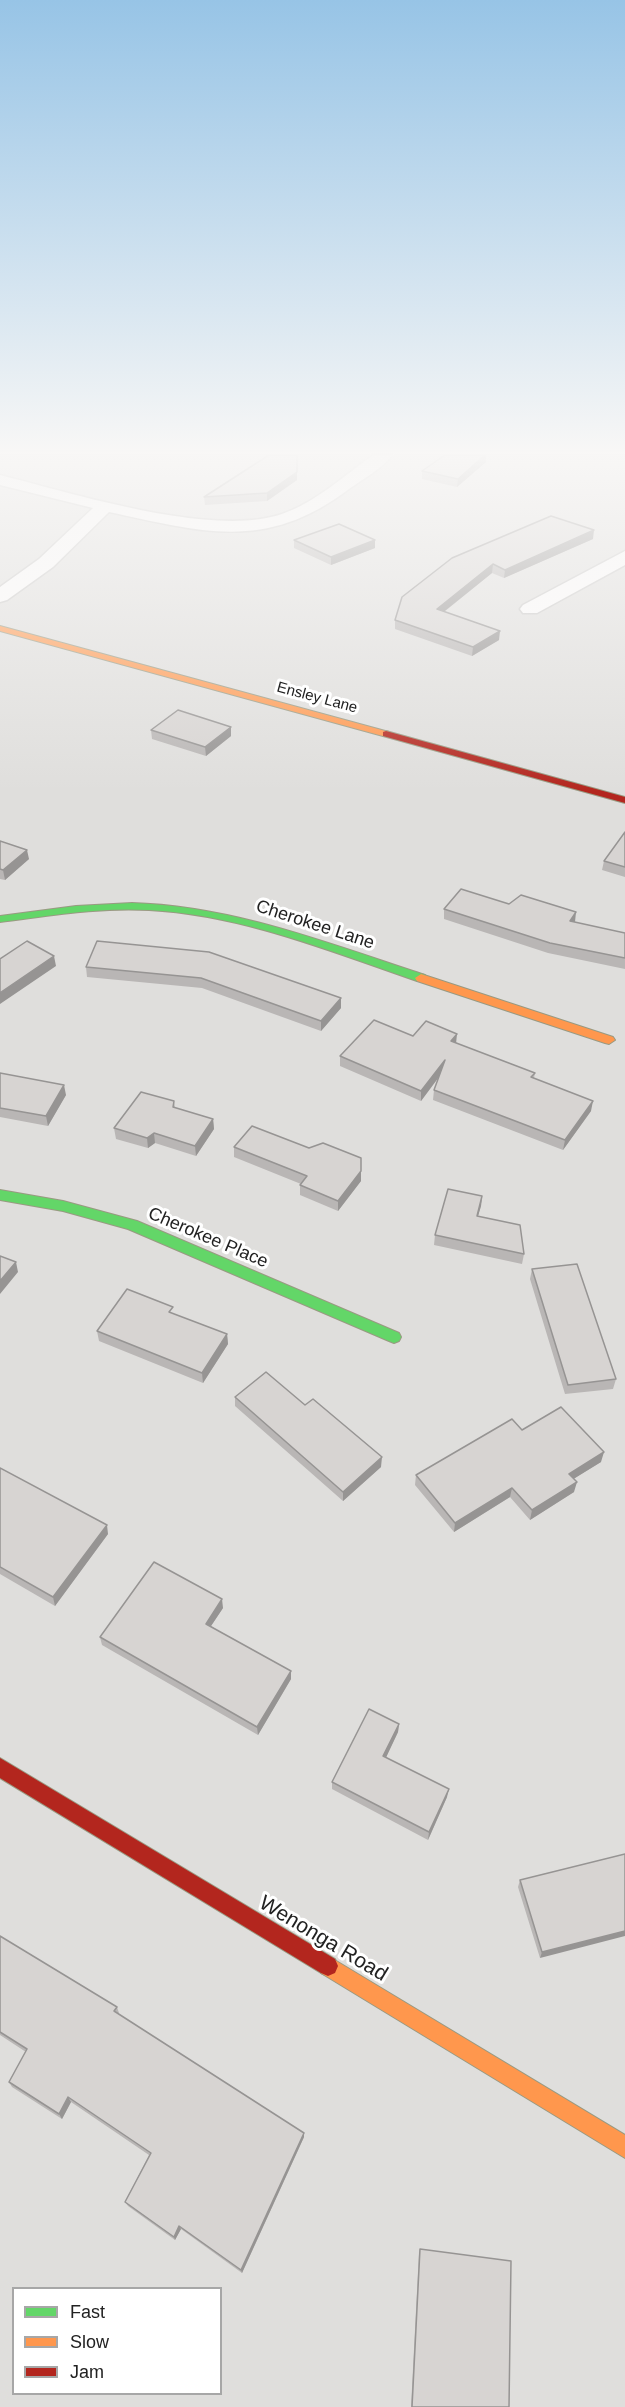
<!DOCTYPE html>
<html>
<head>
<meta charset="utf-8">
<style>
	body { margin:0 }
	#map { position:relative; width:625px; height:2407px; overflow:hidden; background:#f0eeeb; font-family:Helvetica,sans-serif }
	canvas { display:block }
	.legend { position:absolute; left:12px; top:2287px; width:210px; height:108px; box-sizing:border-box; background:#fff; border:2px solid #a7a7a7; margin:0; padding:8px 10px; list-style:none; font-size:18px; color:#222 }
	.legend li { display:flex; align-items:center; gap:12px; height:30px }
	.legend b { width:30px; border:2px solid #a7a7a7 }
</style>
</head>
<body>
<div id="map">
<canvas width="625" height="2407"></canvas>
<ul class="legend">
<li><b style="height:8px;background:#63d668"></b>Fast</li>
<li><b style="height:8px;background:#ff974d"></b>Slow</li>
<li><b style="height:8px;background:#b3261e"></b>Jam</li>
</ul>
</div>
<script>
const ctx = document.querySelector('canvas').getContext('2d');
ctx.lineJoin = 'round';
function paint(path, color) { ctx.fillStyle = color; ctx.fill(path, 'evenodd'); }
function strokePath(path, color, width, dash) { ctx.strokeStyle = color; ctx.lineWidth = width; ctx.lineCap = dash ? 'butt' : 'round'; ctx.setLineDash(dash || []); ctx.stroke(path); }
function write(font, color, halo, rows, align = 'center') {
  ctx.font = font + ' Helvetica,sans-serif'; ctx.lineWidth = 6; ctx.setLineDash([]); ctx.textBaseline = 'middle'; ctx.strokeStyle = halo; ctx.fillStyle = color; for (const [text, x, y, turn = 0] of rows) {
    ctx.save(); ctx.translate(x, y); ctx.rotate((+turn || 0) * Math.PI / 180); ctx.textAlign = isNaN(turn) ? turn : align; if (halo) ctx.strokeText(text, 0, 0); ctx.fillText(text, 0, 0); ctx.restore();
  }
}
paint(new Path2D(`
	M0 455H625V2407H0ZM14 2288H220V2394H14Z`), '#dfdedc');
const street = new Path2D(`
	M373 455H392C383 468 363 479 349 489 266 552 203 532 109 512L53 567 7 600 0 602V587L39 559 93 508 0 485V475C72 493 213 538 282 514 316 502 344 476 373 455Z
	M625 551V565L537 613H523L520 609 523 605Z`);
const fast = new Path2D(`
	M132 903C234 906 330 944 425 975L427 978 425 981H417C330 951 242 915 149 910 99 907 49 916 0 922V916L76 906Z
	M0 1190 63 1201 137 1221 399 1333 401 1337 399 1341 394 1343 389 1341 128 1229 63 1211 0 1200Z`);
const slow = new Path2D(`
	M0 626 389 732 391 734 383 736 0 631Z
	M421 974 613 1037 615 1040 609 1044 605 1043 417 981 415 978Z
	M328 1956 625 2135V2158L321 1973 318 1966 321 1959Z`);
const jam = new Path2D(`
	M386 731 625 797V803L383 736V732Z
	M0 1758 335 1959 338 1966 335 1973 328 1976 321 1973 0 1778Z`);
strokePath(street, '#c9c8c7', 3);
strokePath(fast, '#999a82', 2);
strokePath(slow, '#999a82', 2);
strokePath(jam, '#999a82', 2);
paint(street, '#fdfcfc');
paint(fast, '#63d668');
paint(slow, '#ff974d');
paint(jam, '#b3261e');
paint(new Path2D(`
	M297 455V480L267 501 205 505 204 497Z
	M486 462 457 487 422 479V471Z
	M593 539 504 578 492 573 444 612 499 640 472 656 395 629V620L452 558Z
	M294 540H375V548L331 565 294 548Z
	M151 730 231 736 206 756 152 739Z
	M625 832V877L602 870 604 861Z
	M0 841 29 859 5 880 0 879Z
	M509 904 574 922 625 933V969L548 953 444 919V909Z
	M209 952 341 1008 321 1031 202 988 87 977 86 967Z
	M413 1036 456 1043 535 1073 534 1078 591 1111 563 1150 433 1100 434 1090 439 1077 421 1101 340 1066V1056Z
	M0 1073 66 1095 48 1126 0 1117Z
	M174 1101 175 1108 213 1119 214 1129 196 1156 155 1143 148 1148 116 1139 114 1128Z
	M234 1147 309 1148 361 1181 338 1211 300 1195V1185L301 1184 234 1157Z
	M482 1196 481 1206 478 1216 524 1254 522 1264 434 1245 435 1235Z
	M532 1269 616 1379 613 1389 565 1394 530 1279Z
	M174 1314 227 1334 228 1344 203 1383 99 1341 97 1331Z
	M235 1397 381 1467 343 1501 235 1406Z
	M522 1430 601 1462 573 1479 574 1492 530 1520 510 1497 454 1532 415 1485 416 1475Z
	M0 1468 108 1534 55 1606 0 1574Z
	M223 1608 211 1626 291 1679 258 1735 102 1645 100 1637Z
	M399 1724 398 1732 386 1757 447 1797 428 1840 332 1789V1782Z
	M625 1854 540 1958 518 1887 520 1880Z
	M0 1936 117 2007 119 2013 118 2014 304 2137 242 2273 181 2229 175 2240 128 2206 125 2202 149 2155 71 2102 62 2119 12 2087 9 2082 26 2052 0 2035Z
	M420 2249 509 2407H411L419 2252Z`), '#b9b6b5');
paint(new Path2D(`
	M485 455H486V462L457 487 458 479Z
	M297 472V480L267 501V493Z
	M594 530 593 539 504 578 505 570Z
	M375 540V548L331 565V557Z
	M493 564 492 573 436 618 437 609Z
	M500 631 499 640 472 656 473 647Z
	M231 727V736L206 756 205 747Z
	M27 850 29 859 5 880 3 870Z
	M576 912 575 922 570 921Z
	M54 956 56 966 0 1004V993Z
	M341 998V1008L321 1031V1021Z
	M457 1034 456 1044 451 1041Z
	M445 1060 444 1070 421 1101V1091Z
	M64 1085 66 1095 48 1126 46 1116Z
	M593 1101 591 1111 563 1150 565 1140Z
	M213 1119 214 1129 196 1156 195 1146Z
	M154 1133 155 1143 148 1148 147 1138Z
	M361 1171V1181L338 1211V1201Z
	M482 1196 481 1206 475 1226 477 1216Z
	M16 1262 18 1272 0 1294V1281Z
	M227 1334 228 1344 203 1383 202 1373Z
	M604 1452 601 1462 567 1483 569 1474Z
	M382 1457 381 1467 343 1501V1492Z
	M577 1482 574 1492 530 1520 532 1510Z
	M512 1488 510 1497 454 1532 455 1523Z
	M107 1525 108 1534 55 1606 53 1597Z
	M222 1599 223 1608 207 1632 206 1624Z
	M291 1671V1679L258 1735 257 1727Z
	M399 1724 398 1732 383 1764V1756Z
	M449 1789 447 1797 428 1840 429 1832Z
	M625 1931V1936L540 1958 542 1952Z
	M68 2097 71 2102 62 2119 59 2114Z
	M304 2133V2137L242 2273 241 2270Z
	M179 2226 181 2229 175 2240 174 2237Z`), '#969493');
const building = new Path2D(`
	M269 455H297V472L267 493 204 497Z
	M445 455H485L458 479 422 471Z
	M551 516 594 530 505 570 493 564 437 609 500 631 473 647 395 620 402 597 452 558Z
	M339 524 375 540 331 557 294 540Z
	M178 710 231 727 205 747 151 730Z
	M625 832V867L604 861Z
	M0 841 27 850 3 870 0 869Z
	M461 889 509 904 521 895 576 912 570 921 625 933V958L550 943 444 909Z
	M27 941 54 956 0 993V959Z
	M97 941 209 952 341 998 321 1021 201 978 86 967Z
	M374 1020 413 1036 426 1021 457 1034 451 1041 535 1073 531 1077 593 1101 565 1140 434 1090 445 1060 421 1091 340 1056Z
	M0 1073 64 1085 46 1116 0 1108Z
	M141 1092 174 1101 173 1107 213 1119 195 1146 154 1133 147 1138 114 1128Z
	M252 1126 309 1148 323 1143 361 1158V1171L338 1201 300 1185 307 1176 234 1147Z
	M448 1189 482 1196 477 1216 520 1225 524 1254 435 1235Z
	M0 1256 16 1262 0 1281Z
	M577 1264 616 1379 568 1385 532 1269Z
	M127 1289 173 1307 169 1312 227 1334 202 1373 97 1331Z
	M266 1372 305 1405 313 1399 382 1457 343 1492 235 1397Z
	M561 1407 604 1452 569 1474 577 1482 532 1510 512 1488 455 1523 416 1475 512 1419 522 1430Z
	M0 1468 107 1525 53 1597 0 1567Z
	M154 1562 222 1599 206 1624 291 1671 257 1727 100 1637Z
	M369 1709 399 1724 383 1756 449 1789 429 1832 332 1782Z
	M625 1854V1931L542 1952 520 1880Z
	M0 1936 117 2007 114 2011 304 2133 241 2270 179 2226 174 2237 125 2202 151 2153 68 2097 59 2114 9 2082 27 2049 0 2032Z
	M420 2249 511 2261 509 2407H412Z`);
paint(building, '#d7d4d2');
strokePath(building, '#969493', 1.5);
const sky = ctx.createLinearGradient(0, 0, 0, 792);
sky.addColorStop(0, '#97c4e6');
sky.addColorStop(0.57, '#f8f7f6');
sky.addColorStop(1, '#f8f7f600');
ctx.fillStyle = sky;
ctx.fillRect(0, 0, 625, 792);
write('15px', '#222', '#fff', [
	["Ensley Lane",317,698,15]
]);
write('18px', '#222', '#fff', [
	["Cherokee Lane",315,925,18],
	["Cherokee Place",208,1238,23]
]);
write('21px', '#222', '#fff', [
	["Wenonga Road",323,1939,31]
]);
</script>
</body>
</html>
